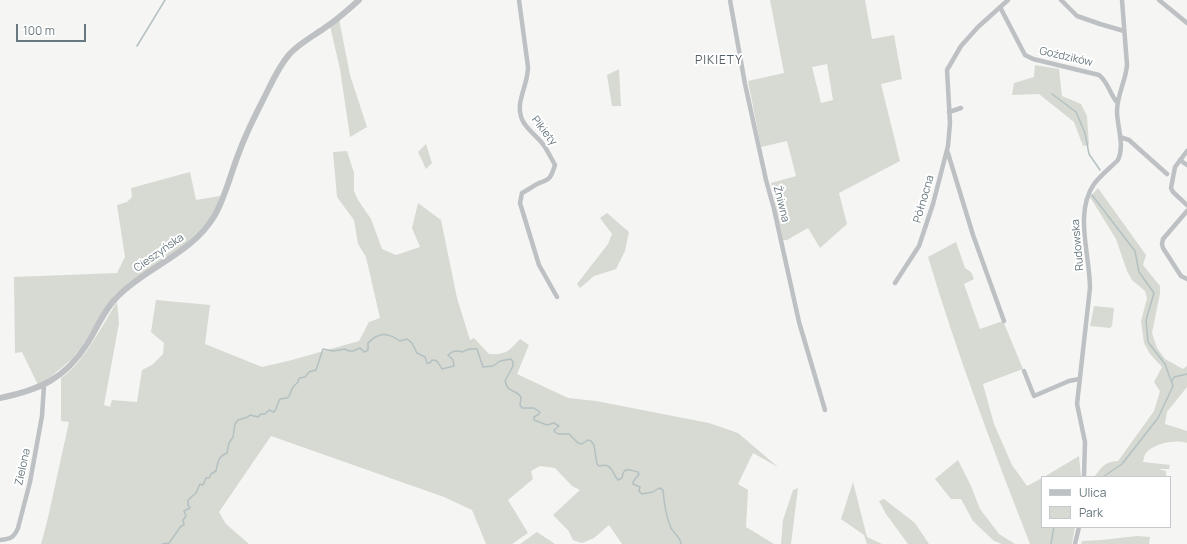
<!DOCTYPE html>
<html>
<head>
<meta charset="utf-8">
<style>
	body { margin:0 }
	#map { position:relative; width:1187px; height:544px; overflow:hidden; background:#f5f5f3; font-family:Manrope,sans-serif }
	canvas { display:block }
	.legend { position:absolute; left:1041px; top:476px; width:130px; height:52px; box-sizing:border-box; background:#fff; border:1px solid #c3c9cc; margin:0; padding:5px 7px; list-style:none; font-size:12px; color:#68787f }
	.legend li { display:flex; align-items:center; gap:8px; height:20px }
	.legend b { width:20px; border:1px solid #c3c9cc }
	.scale { position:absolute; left:16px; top:24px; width:70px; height:18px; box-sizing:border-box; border:2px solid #68787f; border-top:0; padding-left:5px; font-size:12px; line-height:14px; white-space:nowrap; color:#68787f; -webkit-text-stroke:3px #fff; paint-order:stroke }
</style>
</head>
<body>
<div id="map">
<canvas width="1187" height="544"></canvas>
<ul class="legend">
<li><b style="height:5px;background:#bdc1c3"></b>Ulica</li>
<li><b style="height:11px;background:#d6dad2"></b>Park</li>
</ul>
<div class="scale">100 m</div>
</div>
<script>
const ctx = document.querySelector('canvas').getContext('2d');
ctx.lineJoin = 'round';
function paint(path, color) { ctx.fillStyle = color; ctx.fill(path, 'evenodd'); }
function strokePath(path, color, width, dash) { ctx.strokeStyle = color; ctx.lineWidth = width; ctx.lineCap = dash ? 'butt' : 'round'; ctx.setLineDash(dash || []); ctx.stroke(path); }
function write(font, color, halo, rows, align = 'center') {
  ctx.font = font + ' Manrope,sans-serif'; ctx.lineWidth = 4; ctx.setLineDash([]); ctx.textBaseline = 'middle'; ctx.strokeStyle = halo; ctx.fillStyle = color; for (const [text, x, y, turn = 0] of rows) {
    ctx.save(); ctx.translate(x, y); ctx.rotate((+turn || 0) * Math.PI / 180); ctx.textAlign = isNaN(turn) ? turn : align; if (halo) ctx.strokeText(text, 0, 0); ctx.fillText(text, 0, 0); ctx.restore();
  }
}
paint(new Path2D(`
	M770 0H865L872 39 894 35 902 79 881 84 900 161 839 193 847 224 820 248 808 228 787 240H783L771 183 796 176 787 141 761 147 748 81 784 73ZM827 64 833 100 821 103 812 67Z
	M339 19 350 75 367 127 350 137 340 69 330 26Z
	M1035 65 1059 69 1062 96 1081 104 1087 116 1089 145 1083 146 1074 122 1039 94 1012 95 1014 83 1034 77Z
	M619 69 621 106H612L607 75Z
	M426 144 432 163 426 169 418 152Z
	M347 151 354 173V191L358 200 371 219 382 249 396 255 420 247 412 228 418 203 441 220 457 298 470 340 474 338 489 354C506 355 509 351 520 339L529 345 517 374 568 398 596 401 709 423 738 433 778 467 753 453 738 484 748 490 746 527 774 544H622L609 525 594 538 582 543 573 540 568 530 553 515 580 490 572 486 555 468 540 466 531 471 533 479 508 500 528 533 512 544H486L472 510 444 497 271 436 219 512 226 524 249 544H41L47 522 69 422 61 421V378C83 364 103 324 117 302L119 323 104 405 110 407 112 400 137 402 142 370 152 365 163 354 164 343 151 332 156 300 210 305 205 344 262 367 292 360 359 341 369 322 380 318 366 257 358 244 354 220 337 197 333 152Z
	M190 172 196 200 220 196 215 213 201 229 183 247 130 282 115 294 82 346 72 359 47 380 38 385 22 352 15 353 14 277 117 273 125 257 117 205 127 202 132 197 131 188Z
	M1098 188 1146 255 1143 265 1160 286V293L1152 333 1157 348 1165 359 1183 369 1187 366V387L1167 412 1165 424 1187 431V443C1176 439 1154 443 1146 453 1144 455 1144 459 1143 462L1170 465 1169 469H1158L1166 471V477H1094C1102 467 1104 462 1118 461L1154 411 1160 391 1154 382 1162 367 1150 354 1144 343 1141 321 1147 298 1145 291 1132 280 1127 271 1116 239 1090 197Z
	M607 213 629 232 625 251 616 269 594 276 580 288 577 284 608 244 612 234 600 218Z
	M956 242 965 268 971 272 974 279 964 284 980 329 1003 321 1023 369 983 384 994 424 1012 465 1027 486 1042 478V527H1075L1072 544H1030C993 449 957 354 928 257Z
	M1094 306 1114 308 1112 326 1110 328 1090 326Z
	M1079 456 1081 477H1044Z
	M958 460 971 486 980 509 999 534 1015 544H1002L994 541 973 521 961 499H951L935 479Z
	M853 482 867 537 882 544H867L864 535 841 519Z
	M798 488 791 544H781L783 520 793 490Z
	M884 499 915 523 929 544H908L886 514 879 501Z
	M537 532 555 544H520Z
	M1137 536 1150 537 1149 544H1081L1082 541 1102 540Z`), '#d6dad2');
strokePath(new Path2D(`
	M137 46 165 0
	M1052 94 1076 112 1085 133 1089 154 1100 170
	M1092 195 1135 251 1139 272 1154 293 1146 320 1148 342 1165 364 1173 386 1158 418 1122 464 1103 477
	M1172 381 1174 377 1187 374
	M162 544 169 543 181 526 184 525 183 520 186 516 184 511 190 508 188 505V500L196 493 200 484 203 485 206 478H209L211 474 216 471C218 463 217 457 227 453L229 443 233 437 235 424 238 420 248 417 250 415 258 417 261 414H265L269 410 274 412C278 407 277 403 280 399L287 398 289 396 293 387 298 382 299 378 305 377 309 372 316 370 323 349 333 351 345 349 349 351H353L360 348 364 352 368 350V343C379 332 387 332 400 341L407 339 412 343 417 353 425 357 427 363H430L432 360C439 360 438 364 442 369L454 366 453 360 448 355C452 351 457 350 462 352L469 349H477L483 367 493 366 500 361 511 359 513 362V366L505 381C508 394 515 388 521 397L520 405 522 408H534L540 412 539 414 534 417V420L547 425 554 423 559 426 554 430 555 432 558 434H569L578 443 582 444 588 440 591 441 594 445 597 464 599 466C612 462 612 473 618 480L622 478C624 466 629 470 638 472L639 474 633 482V484L640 487 639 491 642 494 653 492 659 488 663 490C664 502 666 517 671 528 674 534 680 536 681 544
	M1051 544 1054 527`), '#b4c0c2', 1.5);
strokePath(new Path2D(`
	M519 0 528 67C528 80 522 91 520 104 518 124 531 130 542 143 547 149 551 158 555 165 551 177 551 179 539 183 533 186 528 190 522 193L520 203 539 265 557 297
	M730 0 745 84 766 180 774 209 799 322 825 410
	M1061 0 1077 16 1100 24 1124 31
	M1159 0 1187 23
	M1000 7 1025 55 1033 59 1099 75C1108 82 1109 92 1116 101H1118
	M949 112 961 108
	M1120 137 1129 140 1167 174
	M947 150 973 235 1004 321
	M1187 151 1175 167 1171 188 1173 192 1187 205
	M1180 160 1187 165
	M1187 211 1163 239 1162 244 1163 248 1181 276 1187 279
	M895 283 919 246 933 204 948 146 950 123 947 70 961 46 978 27 1008 0
	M1024 371 1034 396 1069 381 1079 379
	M1084 477 1085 442 1077 404 1090 288C1090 255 1074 213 1094 184 1101 175 1110 168 1118 160 1125 145 1117 127 1117 111 1117 95 1126 80 1127 65L1122 0
	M0 540C10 539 14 538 18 528L30 482 42 416 44 385
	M1075 544 1079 527`), '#bdc1c3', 4.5);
strokePath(new Path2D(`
	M0 398C39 390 65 379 87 344 97 329 104 309 118 296 148 266 192 254 215 215 226 195 231 172 240 150 247 131 256 114 265 96 272 82 278 68 288 56 296 45 315 35 326 27 338 19 348 10 359 0`), '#bdc1c3', 6);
write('11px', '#68787f', '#fff', [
	["Goździków",1066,57,13],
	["Pikiety",544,131,52],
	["Północna",924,199,-74],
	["Żniwna",781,204,76],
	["Rudowska",1078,245,-95],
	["Cieszyńska",159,253,-35],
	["Zielona",23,467,-78]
]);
ctx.letterSpacing = '1px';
write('12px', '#556066', '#fff', [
	["PIKIETY",719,61]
]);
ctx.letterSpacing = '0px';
</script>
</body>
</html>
